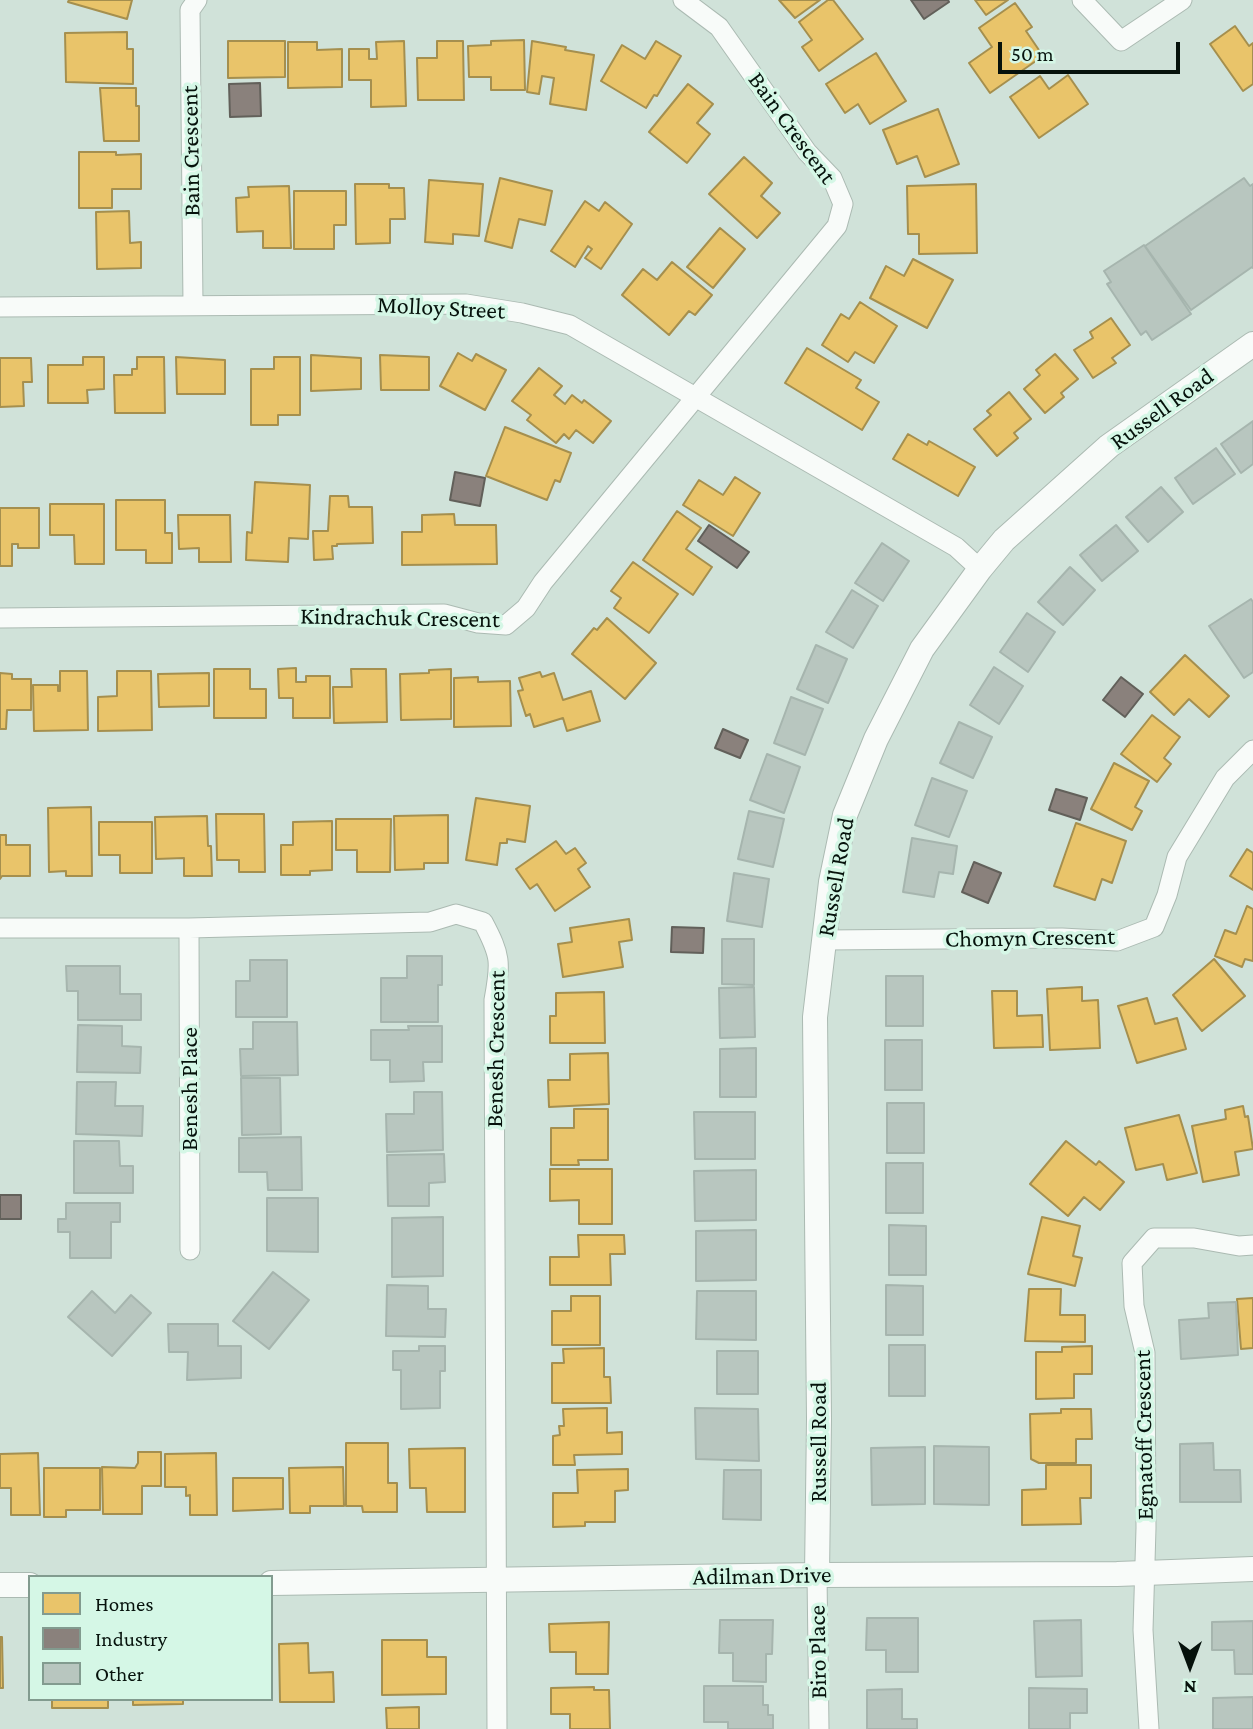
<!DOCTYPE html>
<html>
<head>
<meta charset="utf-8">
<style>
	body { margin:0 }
	#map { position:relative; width:1253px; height:1729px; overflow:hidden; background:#d0e2d9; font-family:"Crimson Pro",serif }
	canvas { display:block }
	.legend { position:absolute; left:28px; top:1575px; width:245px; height:126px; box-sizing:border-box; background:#d5f7e6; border:2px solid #829b8f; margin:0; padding:9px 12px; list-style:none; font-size:21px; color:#06120c }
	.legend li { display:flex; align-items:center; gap:14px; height:35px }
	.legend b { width:35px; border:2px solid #829b8f }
	.north { position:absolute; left:1155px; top:1631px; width:70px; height:70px; -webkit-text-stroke:5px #d5f7e6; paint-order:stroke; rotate:180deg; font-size:19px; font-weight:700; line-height:28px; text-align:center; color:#06120c }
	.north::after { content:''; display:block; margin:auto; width:24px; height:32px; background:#06120c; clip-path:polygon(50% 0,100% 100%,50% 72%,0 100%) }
	.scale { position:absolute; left:998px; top:42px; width:182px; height:32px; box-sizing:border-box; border:4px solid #06120c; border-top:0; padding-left:9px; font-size:21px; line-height:24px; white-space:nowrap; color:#06120c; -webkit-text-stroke:5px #d5f7e6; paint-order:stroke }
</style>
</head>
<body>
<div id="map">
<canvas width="1253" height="1729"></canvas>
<ul class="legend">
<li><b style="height:19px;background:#e9c46a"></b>Homes</li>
<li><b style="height:19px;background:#8a817c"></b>Industry</li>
<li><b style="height:19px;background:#b8c6bf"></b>Other</li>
</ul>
<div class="north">N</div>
<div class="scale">50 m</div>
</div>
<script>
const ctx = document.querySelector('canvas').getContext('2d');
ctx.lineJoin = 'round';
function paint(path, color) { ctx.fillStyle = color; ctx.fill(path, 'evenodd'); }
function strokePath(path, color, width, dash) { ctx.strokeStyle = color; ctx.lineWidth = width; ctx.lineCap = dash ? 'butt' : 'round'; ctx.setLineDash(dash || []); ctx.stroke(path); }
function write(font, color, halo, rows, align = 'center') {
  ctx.font = font + ' "Crimson Pro",serif'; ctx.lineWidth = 7; ctx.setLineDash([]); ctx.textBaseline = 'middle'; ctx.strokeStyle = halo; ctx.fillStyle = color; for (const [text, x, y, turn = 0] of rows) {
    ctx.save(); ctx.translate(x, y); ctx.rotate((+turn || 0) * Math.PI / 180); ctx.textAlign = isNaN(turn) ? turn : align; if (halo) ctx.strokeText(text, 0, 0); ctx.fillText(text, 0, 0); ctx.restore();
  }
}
const homes = new Path2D(`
	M69 0H132L127 19 68 2Z
	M779 0H820L795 18Z
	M828 0H833L863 39 819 71 802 47 812 40 799 22Z
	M975 0H1008L986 15Z
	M1015 3 1032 27 1026 31 1043 56 990 93 969 63 992 47 979 28Z
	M1235 26 1249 46 1253 43V84L1243 91 1210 44Z
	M127 32V49H133V84L66 82 65 33Z
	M524 40 525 90H491V77H469L468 46 491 45V41Z
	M228 41H285V77L228 78Z
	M404 41 406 106 371 107V80H349V49H369V59H377L376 42Z
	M437 41H463L464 100H418L417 58H437Z
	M532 41 566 47 565 50 594 55 586 110 550 104 554 78 542 76 539 94 527 92Z
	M656 41 681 56 657 96 654 95 646 108 601 81 622 45 645 59Z
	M288 42H317V50L342 49V87L288 88Z
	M876 53 906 101 870 124 858 104 845 113 826 84Z
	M1068 75 1088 104 1039 138 1010 97 1040 76 1049 89Z
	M688 84 713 104 697 123 710 134 687 163 649 132Z
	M100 88H136V106H139V141H104Z
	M938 109 959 164 925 177 917 156 897 164 883 130Z
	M79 152H116V155L141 154V189H112V208H79Z
	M744 157 772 183 761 196 780 213 757 238 709 194Z
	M500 178 552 191 545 225 519 219 512 248 485 241Z
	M429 180 483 184 479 236 453 234V244L425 242Z
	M355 184H389V188H404L405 219H390V243L356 244Z
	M976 184 977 253 919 254V234H908L907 186Z
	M289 186 291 248H263V231L237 232 236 198 249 197 248 187Z
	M294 191H346V225H334V249H294Z
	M585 201 599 211 605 202 632 224 601 269 585 258 592 249 588 246 575 267 551 251Z
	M129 211 130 243 141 242V268L97 269 96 212Z
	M720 228 745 249 713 288 687 267Z
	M913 259 953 280 927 328 870 298 886 266 904 276Z
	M672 262 712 295 695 315 689 311 669 335 622 295 643 269 657 280Z
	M860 302 897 326 874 363 855 352 848 362 822 345 841 314 849 319Z
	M1111 318 1130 345 1112 358 1116 363 1093 378 1074 350 1093 338 1090 332Z
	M807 348 861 380 856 388 879 402 862 430 785 383Z
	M458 353 472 361 476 354 506 370 485 410 440 386Z
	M1055 354 1078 379 1061 393 1064 397 1045 413 1024 389 1040 375 1036 370Z
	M311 355 361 358V389L311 391Z
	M380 355 429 357V390H381Z
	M83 357H104V389L87 390 88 403H48V365H83Z
	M137 357H164L165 413H115L114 375H132V369H137Z
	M176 357 225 360V394H177Z
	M274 357H300V415H278V425H251V369H274Z
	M0 358H31L32 382H23L24 406 0 407Z
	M539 368 562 386 554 395 565 404 572 395 582 403 584 400 611 421 593 443 576 430 569 439 564 434 556 443 527 420 531 415 512 401Z
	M1009 392 1031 419 1014 433 1018 438 997 456 974 429 991 415 987 411Z
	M505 427 571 453 560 482 555 480 547 500 486 476Z
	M908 434 927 445 929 441 975 467 958 496 893 459Z
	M735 477 760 493 733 536 683 505 699 480 723 495Z
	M255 482 310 485 308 539 289 538 288 562 246 560 247 532 252 533Z
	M330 496H348L349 507H372L373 543 337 544V546H332L333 559 314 560 313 531H328Z
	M116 500H165V533H172V563H146V550H116Z
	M50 504H104V564H75L74 535H50Z
	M0 508H39V548H18V544H12V566H0Z
	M677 511 701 528 686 549 712 567 693 595 643 560Z
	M454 514 455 525H496L497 564 402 565V532H422V515Z
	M178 515H230L231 562H199V548L179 549Z
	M633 562 678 594 649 633 614 608 621 598 611 591Z
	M607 618 656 663 625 699 572 654 594 628 597 630Z
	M1185 655 1229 696 1209 717 1189 699 1174 715 1150 692Z
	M296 668V682H306V676H330V718H293V698H279L278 669Z
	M214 669H250V689H266V718H214Z
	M351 669H386L387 722 334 723 333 687H352Z
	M451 669V719L401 720 400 674 429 673V670Z
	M60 671H87L88 730 34 731 33 685H58V691H60Z
	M117 671H151L152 730 98 731V697L117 696Z
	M540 672 542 677 554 673 563 700 591 691 600 721 567 731 563 718 534 727 530 714 526 716 518 691 523 690 519 678Z
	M0 673 12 674V679H31V710H7L6 729H0Z
	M209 673V706L159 707 158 674Z
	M478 677V682L510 681 511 726 454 727V678Z
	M1152 715 1180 737 1164 758 1171 764 1157 782 1121 754Z
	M1114 763 1149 781 1135 807 1142 811 1132 830 1091 809Z
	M476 798 530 806 525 842 507 839V843H500L497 865 466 860Z
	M91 807 92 876H66V871L49 872 48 808Z
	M216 814H264L265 872H239V860H217Z
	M448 815V863H424V869L395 870 394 816Z
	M207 816 208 846H211L212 876H184V858L156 859 155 817Z
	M336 819H391L390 872H357V850H336Z
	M332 821V870L310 871V875H281V845H293V822Z
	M99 822H152V873H120V855H99Z
	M1076 823 1126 841 1112 883 1102 879 1095 900 1054 886Z
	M0 835H6V845H30V876H2L0 879Z
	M556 841 566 854 575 848 586 863 578 869 590 887 555 911 537 884 530 889 516 869Z
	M1247 849 1253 853V890L1230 876Z
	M1247 906 1253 909V961L1245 959 1242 967 1215 956 1225 930 1236 934Z
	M629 919 632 940 619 942 623 967 563 977 558 944 572 942 570 928Z
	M1214 959 1245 996 1202 1031 1173 995Z
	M1082 987V1001L1098 1000 1100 1048 1050 1050 1047 989Z
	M992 991H1017V1016L1042 1015 1043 1047 994 1048Z
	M604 992 605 1043H550V1016H556V993Z
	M1147 998 1155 1024 1177 1018 1186 1049 1137 1063 1118 1006Z
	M608 1053 609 1104 549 1107 548 1080H570V1054Z
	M1243 1106 1245 1117 1248 1116 1253 1149 1235 1152 1239 1175 1203 1182 1192 1126 1226 1119 1225 1110Z
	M574 1109H608V1160H578L579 1165H551V1128H574Z
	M1179 1115 1197 1173 1167 1180 1163 1164 1136 1170 1125 1128Z
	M1066 1141 1096 1165 1099 1161 1124 1182 1100 1210 1084 1197 1068 1216 1030 1184Z
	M550 1169H612V1224H579V1200L550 1201Z
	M1042 1217 1080 1226 1073 1256 1082 1258 1075 1286 1028 1274Z
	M578 1235H624L625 1254H610L611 1285H550V1257H579Z
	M1029 1289H1061L1060 1315H1085V1342L1025 1341Z
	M571 1296H600V1345H552V1311H571Z
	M1253 1298V1348L1241 1349 1237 1299Z
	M1092 1346V1374H1074V1398L1036 1399V1352H1062V1347Z
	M604 1348V1377H610L611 1403H552V1363H564L563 1349Z
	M607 1408V1433L622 1432V1454L574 1455 575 1465H553V1436L560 1435 559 1426H564L563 1409Z
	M1061 1409H1091L1092 1439H1076V1463H1039L1031 1459 1030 1414 1061 1413Z
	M346 1443H388V1483H397V1512H363L362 1506H346Z
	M465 1448V1512H427L426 1488H410L409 1449Z
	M138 1452H161V1486H142V1514H103L102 1467 135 1468 138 1463Z
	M38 1453 40 1515H11V1488H0V1454Z
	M216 1453 217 1515H190V1495L186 1496V1487H165V1454Z
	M1046 1465H1091V1498H1080L1081 1524 1022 1525V1490L1046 1489Z
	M343 1467 344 1506H310V1513H290L289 1468Z
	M44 1468H100V1510H66V1517H44Z
	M628 1469V1490L615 1491V1522H585V1526L553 1527V1493H578L577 1470Z
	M233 1478H283V1509L233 1511Z
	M609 1622 608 1674H576V1652H550L549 1624Z
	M0 1637H2L3 1688H0Z
	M382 1640H427V1657H446V1694L382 1695Z
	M308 1643 309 1673 333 1672 334 1702H280L279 1644Z
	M594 1687V1690H609L610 1729H570V1714H551V1688Z
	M52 1699H108V1708H52Z
	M133 1699H183V1704L133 1705Z
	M419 1707V1729H387L386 1708Z`);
paint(homes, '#e9c46a');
strokePath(homes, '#a58f4e', 2);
const industry = new Path2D(`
	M911 0H948L949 2 924 19Z
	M260 83 261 116 230 117 229 84Z
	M455 472 485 478 480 506 450 500Z
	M709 525 749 552 737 568 698 541Z
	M1121 677 1143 694 1125 717 1103 700Z
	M723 729 748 740 740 758 715 748Z
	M1056 789 1087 798 1080 820 1049 810Z
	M974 862 1001 873 988 903 962 892Z
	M672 927 704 928 703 953 671 952Z
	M0 1195H21V1219H0Z`);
paint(industry, '#8a817c');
strokePath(industry, '#62605a', 2);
const building = new Path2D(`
	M1244 178 1250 186 1253 184V268L1252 267 1191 310 1145 246Z
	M1144 245 1191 314 1152 340 1146 331 1141 335 1107 284 1111 282 1104 271Z
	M1253 421V464L1241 473 1221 444Z
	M1216 448 1235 474 1193 504 1175 478Z
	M1161 487 1183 512 1148 542 1126 517Z
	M1116 525 1138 551 1102 581 1080 555Z
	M882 543 909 561 883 601 855 583Z
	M1070 567 1095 590 1063 625 1038 602Z
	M852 590 878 606 853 648 826 632Z
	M1251 599 1253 602V672L1244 678 1209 626Z
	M1027 613 1055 632 1028 672 1000 652Z
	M816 645 847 659 828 703 797 689Z
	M994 667 1023 686 999 724 970 705Z
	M791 697 823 709 805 755 774 743Z
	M959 722 992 737 973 778 940 763Z
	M767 754 800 767 784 813 750 800Z
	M932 778 967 791 949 837 915 825Z
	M749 811 784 819 773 867 738 859Z
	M912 838 957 846 953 874 939 872 934 897 903 892Z
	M734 873 769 879 762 927 727 921Z
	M722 939H754V985L722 984Z
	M407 956H442V985H438V1022H381V978H407Z
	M250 960H287V1017H236V981H250Z
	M66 966H120V994H141V1020H78V991H67Z
	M886 976H923V1026H886Z
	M754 987 755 1037 720 1038 719 988Z
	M253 1022H297L298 1075 241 1076 240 1049H253Z
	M78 1025 122 1026V1046L141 1047 140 1073 77 1072Z
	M408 1026H442V1062H423L424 1081 390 1082V1060H371V1030H409Z
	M885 1040H922V1090H885Z
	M756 1048V1097H720V1049Z
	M241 1078H280L281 1134 242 1135Z
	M77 1082H116L115 1106H143L142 1136 76 1134Z
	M414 1092H442L443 1150 387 1152 386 1114H414Z
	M887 1103H924V1153H887Z
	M694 1112H755V1159H695Z
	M301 1137 302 1190H268L267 1172H239V1138Z
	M74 1141H119L120 1166H133V1193H74Z
	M444 1154 445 1182 429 1183V1206H388L387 1155Z
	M886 1163H923V1213H886Z
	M756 1170V1220L695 1221 694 1171Z
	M267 1198H318V1252L267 1251Z
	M66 1203H120V1222H111V1258H70V1232H58V1219H66Z
	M443 1217V1276L392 1277V1218Z
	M889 1225 926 1226V1275H889Z
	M756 1230V1280L696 1281V1231Z
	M273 1272 309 1300 269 1349 233 1321Z
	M387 1285 428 1286V1309H446L445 1337 386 1336Z
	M886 1285 923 1286V1335H886Z
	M92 1291 115 1313 131 1295 151 1313 112 1356 68 1317Z
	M697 1291H756V1340L696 1339Z
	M1236 1302 1238 1355 1181 1359 1179 1320 1209 1318 1208 1303Z
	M168 1324H218V1346H241V1378L187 1380 188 1352H169Z
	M889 1345H925V1396H889Z
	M419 1346H445V1371H440V1408L401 1409V1370H393V1351H419Z
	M717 1351H758V1394H717Z
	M695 1408 758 1409 759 1461 696 1459Z
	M1213 1443 1214 1470H1240L1241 1502H1180V1444Z
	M934 1446 989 1447V1505L934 1504Z
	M925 1447V1504L872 1505 871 1448Z
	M724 1470H761V1520L723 1519Z
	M867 1618H918V1672H886V1650H866Z
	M720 1620H773L772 1654H766V1682L733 1681V1653H719Z
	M1081 1620 1082 1676 1036 1677 1034 1621Z
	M1253 1621V1674H1235L1234 1650H1212V1622Z
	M704 1686H763V1705H768V1715H773V1729H728V1722H704Z
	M1029 1688 1087 1689V1713H1070V1729H1029Z
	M902 1689V1719H917V1729H867V1690Z
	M1253 1697V1729H1213V1698Z`);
paint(building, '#b8c6bf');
strokePath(building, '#a6b5ae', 2);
const minor = new Path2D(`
	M1082 0 1121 41 1182 0
	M193 305 190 10 197 0
	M0 307 466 304 522 313 570 325 956 547 980 569
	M0 618 444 614 478 623 506 625 526 608 543 582 837 226 843 204 832 178 807 152 719 27 683 0
	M0 928H189L430 922 456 914 483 922C501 956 501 962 494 1000L497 1729
	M189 928 190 1250
	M825 940 1062 938 1117 941 1154 927 1167 895 1177 857 1225 778 1253 750
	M817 1575 819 1729
	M1149 1729 1143 1630 1146 1528 1145 1353 1134 1306 1132 1263 1154 1238H1194L1239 1246 1253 1245`);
const tertiary = new Path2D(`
	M817 1575 819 1419 815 1017 831 882 845 815 876 739 922 649 980 569 1004 540 1109 446 1253 344
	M271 1583 817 1575 1117 1574 1253 1569
	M0 1585H30`);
strokePath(minor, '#abbab2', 21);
strokePath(tertiary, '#abbab2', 26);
strokePath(minor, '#f8fbf9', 19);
strokePath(tertiary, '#f8fbf9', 24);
write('24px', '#06120c', '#d5f7e6', [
	["Bain Crescent",792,128,54],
	["Bain Crescent",191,151,-91],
	["Molloy Street",441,308,3],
	["Russell Road",1162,409,-36],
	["Kindrachuk Crescent",400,618,1],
	["Russell Road",836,877,-80],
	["Chomyn Crescent",1030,938,-1],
	["Benesh Crescent",496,1049,-89],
	["Benesh Place",190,1089,-90],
	["Egnatoff Crescent",1144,1435,-91],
	["Russell Road",819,1442,-90],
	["Adilman Drive",762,1576,-1],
	["Biro Place",818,1652,-91]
]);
</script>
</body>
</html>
